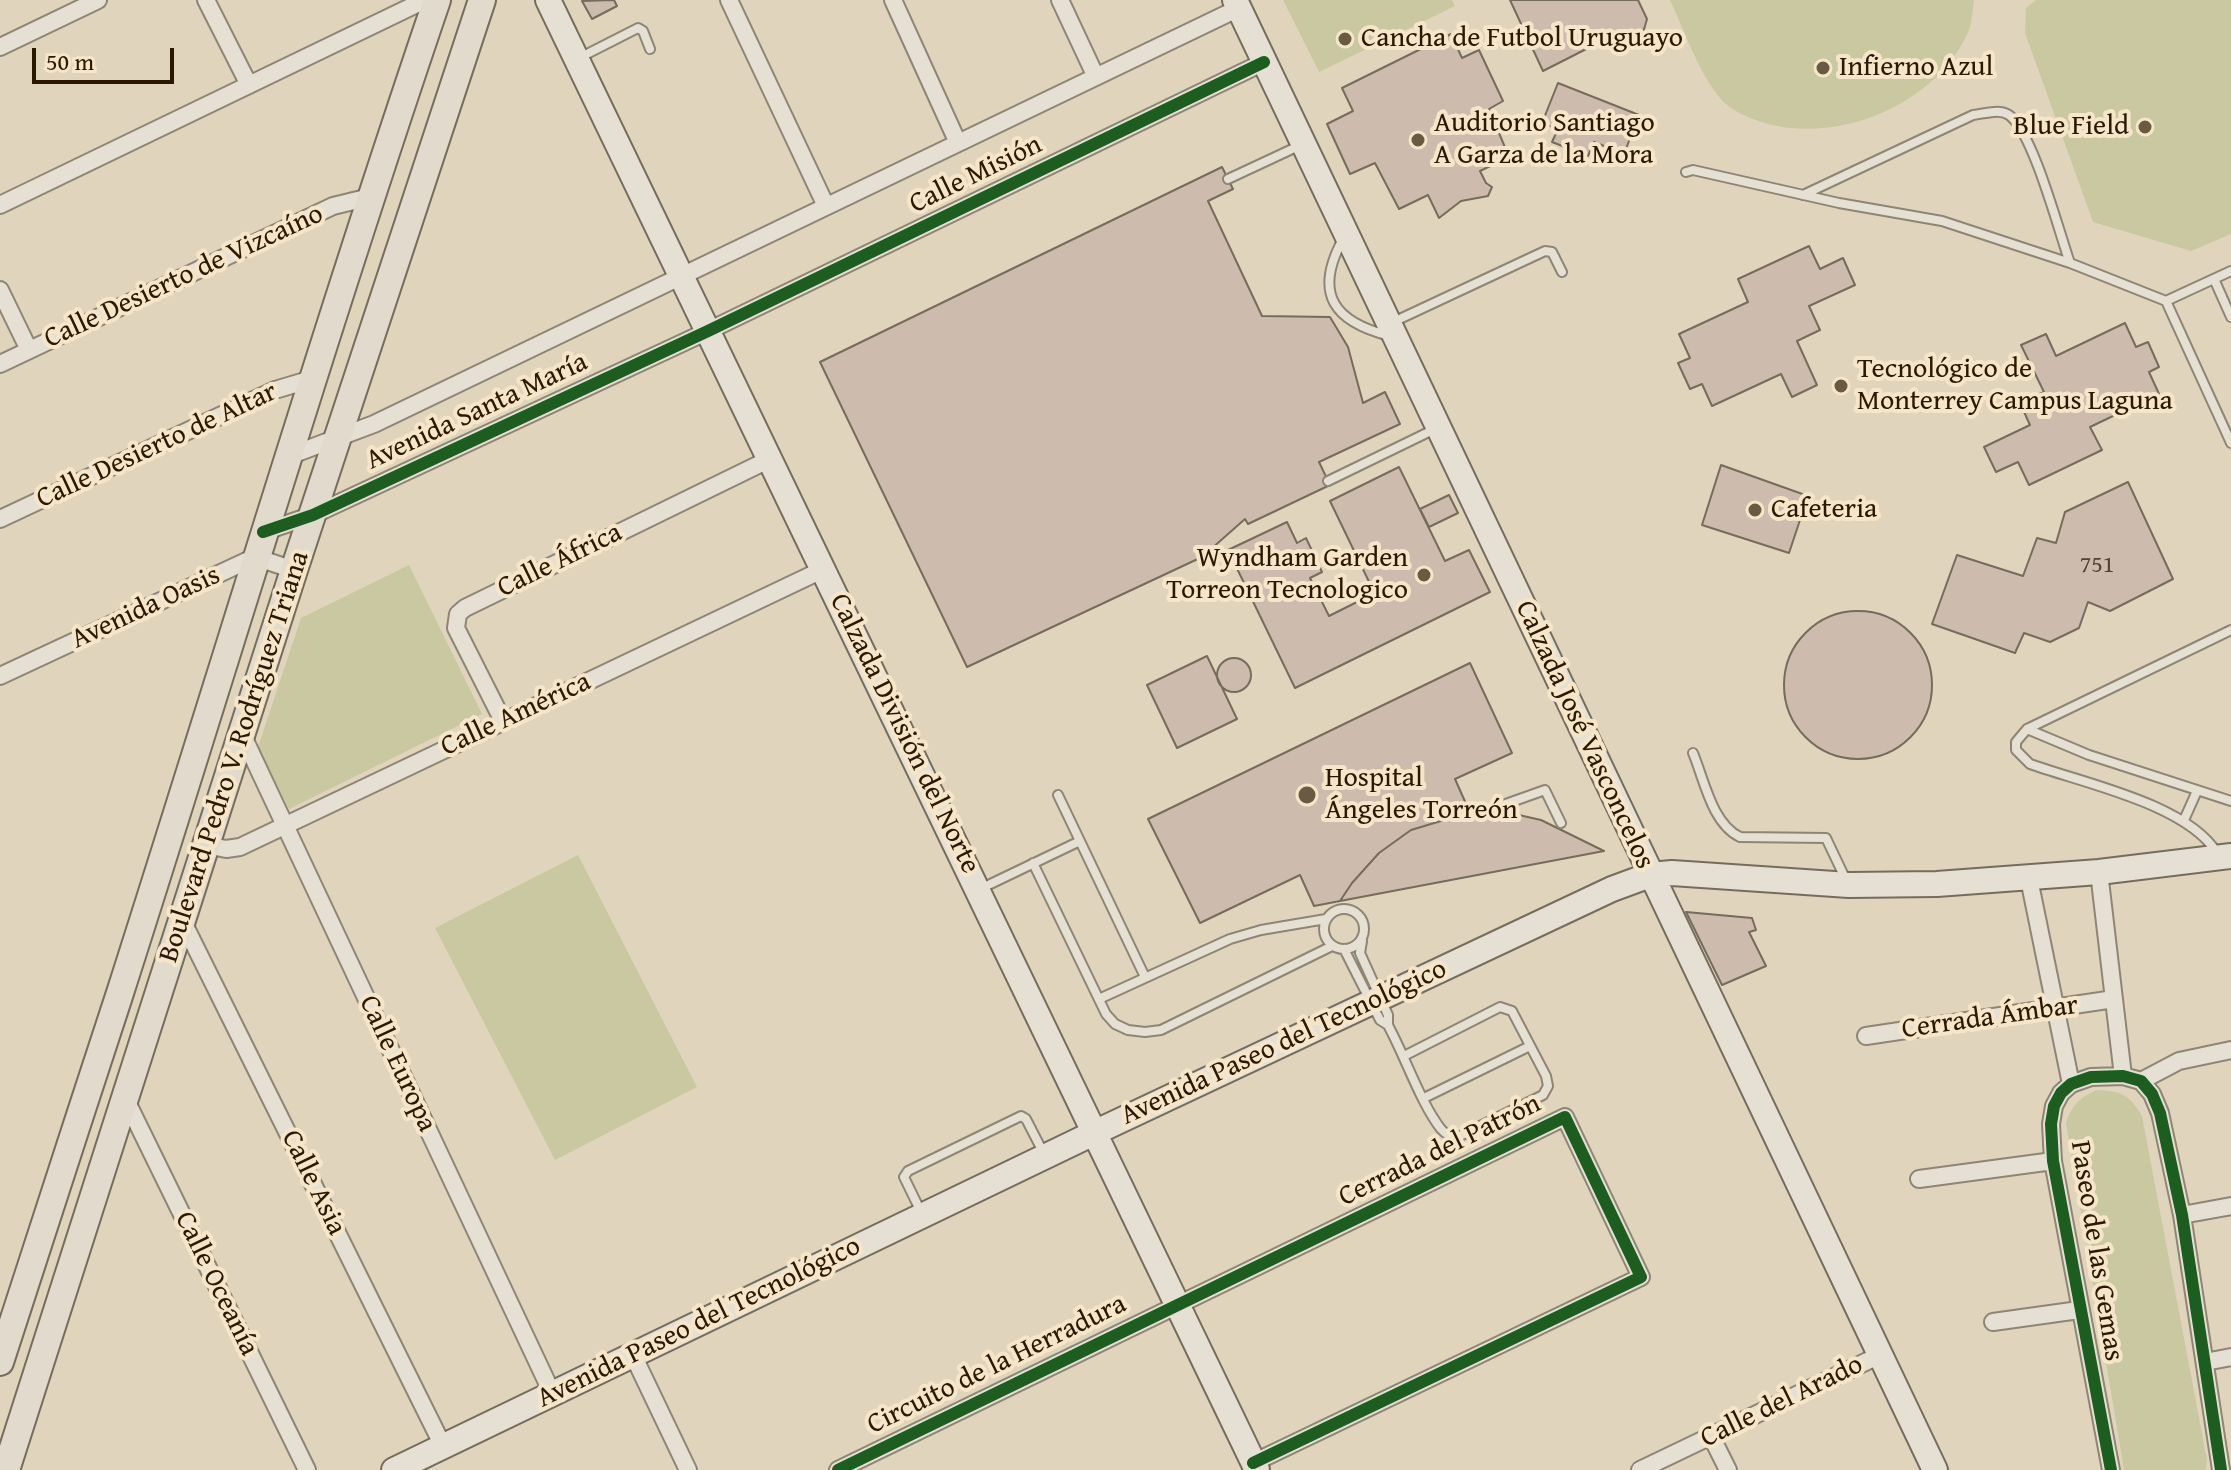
<!DOCTYPE html>
<html>
<head>
<meta charset="utf-8">
<style>
	body { margin:0 }
	#map { position:relative; width:2231px; height:1470px; overflow:hidden; background:#e1d4bc; font-family:"Gentium Book Plus",serif }
	canvas { display:block }
	.scale { position:absolute; left:32px; top:48px; width:142px; height:36px; box-sizing:border-box; border:4px solid #2a1900; border-top:0; padding-left:10px; font-size:24px; line-height:28px; white-space:nowrap; color:#2a1900; -webkit-text-stroke:6px #f5e6ca; paint-order:stroke }
</style>
</head>
<body>
<div id="map">
<canvas width="2231" height="1470"></canvas>
<div class="scale">50 m</div>
</div>
<script>
const ctx = document.querySelector('canvas').getContext('2d');
ctx.lineJoin = 'round';
function paint(path, color) { ctx.fillStyle = color; ctx.fill(path, 'evenodd'); }
function strokePath(path, color, width, dash) { ctx.strokeStyle = color; ctx.lineWidth = width; ctx.lineCap = dash ? 'butt' : 'round'; ctx.setLineDash(dash || []); ctx.stroke(path); }
function write(font, color, halo, rows, align = 'center') {
  ctx.font = font + ' "Gentium Book Plus",serif'; ctx.lineWidth = 8; ctx.setLineDash([]); ctx.textBaseline = 'middle'; ctx.strokeStyle = halo; ctx.fillStyle = color; for (const [text, x, y, turn = 0] of rows) {
    ctx.save(); ctx.translate(x, y); ctx.rotate((+turn || 0) * Math.PI / 180); ctx.textAlign = isNaN(turn) ? turn : align; if (halo) ctx.strokeText(text, 0, 0); ctx.fillText(text, 0, 0); ctx.restore();
  }
}
paint(new Path2D(`
	M1283 0H1452L1455 6 1319 72Z
	M1670 0H1974C1973 9 1972 21 1969 30 1934 113 1812 156 1734 110 1705 93 1685 31 1670 0Z
	M2036 0H2231V234L2191 251 2093 222 2025 33 2026 8Z
	M409 565 482 714 289 809 258 747 301 618Z
	M578 855 697 1087 555 1160 435 928Z
	M2097 1090C2121 1091 2129 1094 2142 1116L2207 1460 2206 1470H2124L2066 1123C2072 1105 2079 1098 2097 1090Z`), '#cac8a0');
const building = new Path2D(`
	M614 0 617 6 592 19 582 1Z
	M1510 0H1638L1647 19 1640 43 1618 35 1615 42 1604 40 1543 71Z
	M1451 34 1462 58 1479 50 1503 101 1489 109 1509 157 1480 171 1486 183 1492 187 1488 196 1461 201 1439 218 1428 195 1399 209 1375 163 1350 174 1327 124 1353 111 1342 88Z
	M1558 83 1639 115 1624 154 1594 142 1588 156 1552 142 1558 129 1542 123Z
	M1222 167 1233 189 1208 201 1262 316 1330 317 1348 347 1363 403 1385 392 1400 424 1319 462 1330 485 1248 524 1245 519 1202 557 967 667 820 362Z
	M1809 246 1820 269 1843 258 1855 285 1809 306 1820 330 1797 341 1817 385 1792 397 1781 374 1712 406 1702 384 1690 389 1678 363 1690 358 1679 334 1748 302 1738 279Z
	M2125 323 2136 347 2148 342 2159 367 2149 372 2159 394 2090 427 2102 450 2029 485 2018 462 1996 472 1984 447 2030 425 2020 403 2044 392 2021 345 2046 334 2056 356Z
	M1721 465 1808 496 1789 553 1702 525Z
	M1399 467 1445 561 1469 550 1490 592 1295 688 1228 550 1287 522 1297 543 1306 538 1322 572 1310 578 1329 616 1367 597 1364 592 1372 588 1330 501Z
	M2128 482 2173 579 2110 611 2088 602 2079 628 2050 642 2024 633 2015 653 1932 624 1957 555 2023 576 2037 538 2056 543 2065 512Z
	M1449 495 1458 513 1429 527 1420 509Z
	M1784 685a74 74 0 1 1 148 0a74 74 0 1 1-148 0Z
	M1207 656 1237 719 1177 748 1147 685Z
	M1217 675a17 17 0 1 1 34 0a17 17 0 1 1-34 0Z
	M1470 663 1512 753 1455 779 1471 815 1451 818 1411 830 1379 853 1352 883 1340 901 1314 906 1300 875 1200 923 1148 819Z
	M1501 811 1541 820 1604 851 1340 901 1352 883 1379 853 1411 830 1451 818Z
	M1686 912 1752 918 1756 930 1749 932 1766 966 1722 985Z`);
paint(building, '#cdbcad');
strokePath(building, '#756c5c', 2);
const lane = new Path2D(`
	M579 58 638 28 643 31 650 49
	M1686 172 1693 170 1839 203 1942 221 2070 263 2166 301 2231 271
	M1228 179 1303 144
	M1803 195 1973 115C1985 114 1999 108 2009 115 2033 132 2059 232 2070 263
	M1343 239C1313 294 1334 322 1390 336
	M2214 279 2231 317
	M2166 301 2231 443
	M1391 323 1545 251 1552 252 1562 272
	M1328 481 1437 428
	M2027 729 2089 755 2231 801
	M1693 753C1704 779 1712 824 1740 837L1826 838 1846 880
	M1058 795 1145 977
	M1500 806 1545 790 1561 823
	M2184 820 2197 791
	M2217 853C2187 804 2083 783 2030 764L2016 750V742L2027 729 2231 630
	M1033 863 1106 1014 1115 1024 1128 1030 1145 1032 1161 1030 1332 946
	M980 889 1080 841
	M1324 929a20 20 0 1 1 40 0a20 20 0 1 1-40 0Z
	M1362 941 1360 953 1388 1015V1025
	M1344 949 1380 1020 1388 1025 1392 1033C1407 1062 1422 1105 1441 1129 1446 1135 1451 1136 1458 1137L1543 1095 1548 1086 1546 1076 1512 1011 1500 1007 1404 1056
	M1099 999 1230 939 1261 930 1326 919
	M1424 1098 1530 1046
	M922 1214 904 1177 908 1171 1021 1116 1026 1119 1043 1152`);
const street = new Path2D(`
	M206 0 249 85
	M729 0 826 206
	M893 0 958 143
	M1060 0 1096 77
	M0 47 98 0
	M0 205 425 0
	M0 290 29 350
	M0 364 333 206 370 197
	M289 456 374 424 1239 8
	M0 519 275 390 315 378
	M263 532 313 515 708 331 1264 62
	M0 676 255 557 294 570
	M503 721 456 628 458 614 465 608 770 459
	M242 734 552 1393
	M206 845 226 849 240 847 824 569
	M2099 872 2123 1076
	M2029 879 2071 1084
	M182 920 443 1446
	M1866 1036 2114 999
	M2141 1081 2179 1061 2231 1050
	M125 1098 307 1470
	M1919 1179 2053 1161
	M2182 1215 2231 1206
	M1993 1322 2079 1310
	M633 1355 688 1470
	M2205 1362 2231 1357
	M1711 1436 1728 1470
	M838 1470 1565 1117 1641 1277 1253 1463
	M1640 1470 1880 1355
	M2111 1470 2053 1161 2051 1124 2054 1106 2061 1093 2071 1084 2091 1077 2123 1076 2141 1081 2152 1094 2160 1113 2182 1215 2221 1470`);
const secondary = new Path2D(`
	M548 0 1257 1470
	M1235 0 1935 1470
	M394 1470 1096 1132 1612 889 1650 875 1672 873 1849 885 1937 884 2099 872 2231 856`);
const primary = new Path2D(`
	M0 1362C39 1239 80 1116 120 993 226 662 325 329 437 0
	M6 1470 294 570 482 0`);
strokePath(lane, '#8f8575', 12);
strokePath(street, '#8f8575', 20);
strokePath(secondary, '#756c5c', 28);
strokePath(primary, '#756c5c', 30);
strokePath(lane, '#e6e0d4', 8);
strokePath(street, '#e6e0d4', 16);
strokePath(secondary, '#e6e0d4', 24);
strokePath(primary, '#e2dacc', 26);
strokePath(new Path2D(`
	M263 532 313 515 708 331 1264 62
	M838 1470 1565 1117 1641 1277 1253 1463
	M2111 1470 2053 1161 2051 1124 2054 1106 2061 1093 2071 1084 2091 1077 2123 1076 2141 1081 2152 1094 2160 1113 2182 1215 2221 1470`), '#1b5e20', 12);
for (const [x, y, r, color] of [
	[1345,39,8,"#6a5a42"],
	[1823,68,8,"#6a5a42"],
	[2145,127,8,"#6a5a42"],
	[1418,140,8,"#6a5a42"],
	[1841,386,8,"#6a5a42"],
	[1755,510,8,"#6a5a42"],
	[1424,575,8,"#6a5a42"],
	[1307,795,10,"#6a5a42"]
]) { const dot = new Path2D(); dot.arc(x, y, r, 0, 2 * Math.PI); ctx.fillStyle = color; ctx.fill(dot); strokePath(dot, '#f5e6ca', 3); }
write('24px', '#54442d', null, [
	["751",2097,566]
]);
write('28px', '#2a1900', '#f5e6ca', [
	["Cancha de Futbol Uruguayo",1361,39],
	["Infierno Azul",1839,68],
	["Auditorio Santiago",1434,124],
	["A Garza de la Mora",1434,156],
	["Blue Field",2129,127,"right"],
	["Tecnológico de",1857,370],
	["Monterrey Campus Laguna",1857,402],
	["Cafeteria",1771,510],
	["Wyndham Garden",1408,559,"right"],
	["Torreon Tecnologico",1408,591,"right"],
	["Hospital",1325,779],
	["Ángeles Torreón",1325,811]
], 'left');
write('28px', '#2a1900', '#f5e6ca', [
	["Calle Misión",976,175,-26],
	["Calle Desierto de Vizcaíno",184,277,-25],
	["Avenida Santa María",477,412,-25],
	["Calle Desierto de Altar",157,446,-25],
	["Calle África",560,561,-26],
	["Avenida Oasis",146,608,-25],
	["Calle América",516,715,-25],
	["Calzada División del Norte",904,734,64],
	["Calzada José Vasconcelos",1584,735,65],
	["Boulevard Pedro V. Rodríguez Triana",235,757,-72],
	["Cerrada Ámbar",1990,1018,-8],
	["Avenida Paseo del Tecnológico",1284,1043,-25],
	["Calle Europa",397,1064,65],
	["Cerrada del Patrón",1440,1151,-26],
	["Calle Asia",313,1183,64],
	["Paseo de las Gemas",2096,1251,81],
	["Calle Oceanía",216,1284,64],
	["Avenida Paseo del Tecnológico",699,1323,-26],
	["Circuito de la Herradura",997,1365,-26],
	["Calle del Arado",1782,1402,-26]
]);
</script>
</body>
</html>
